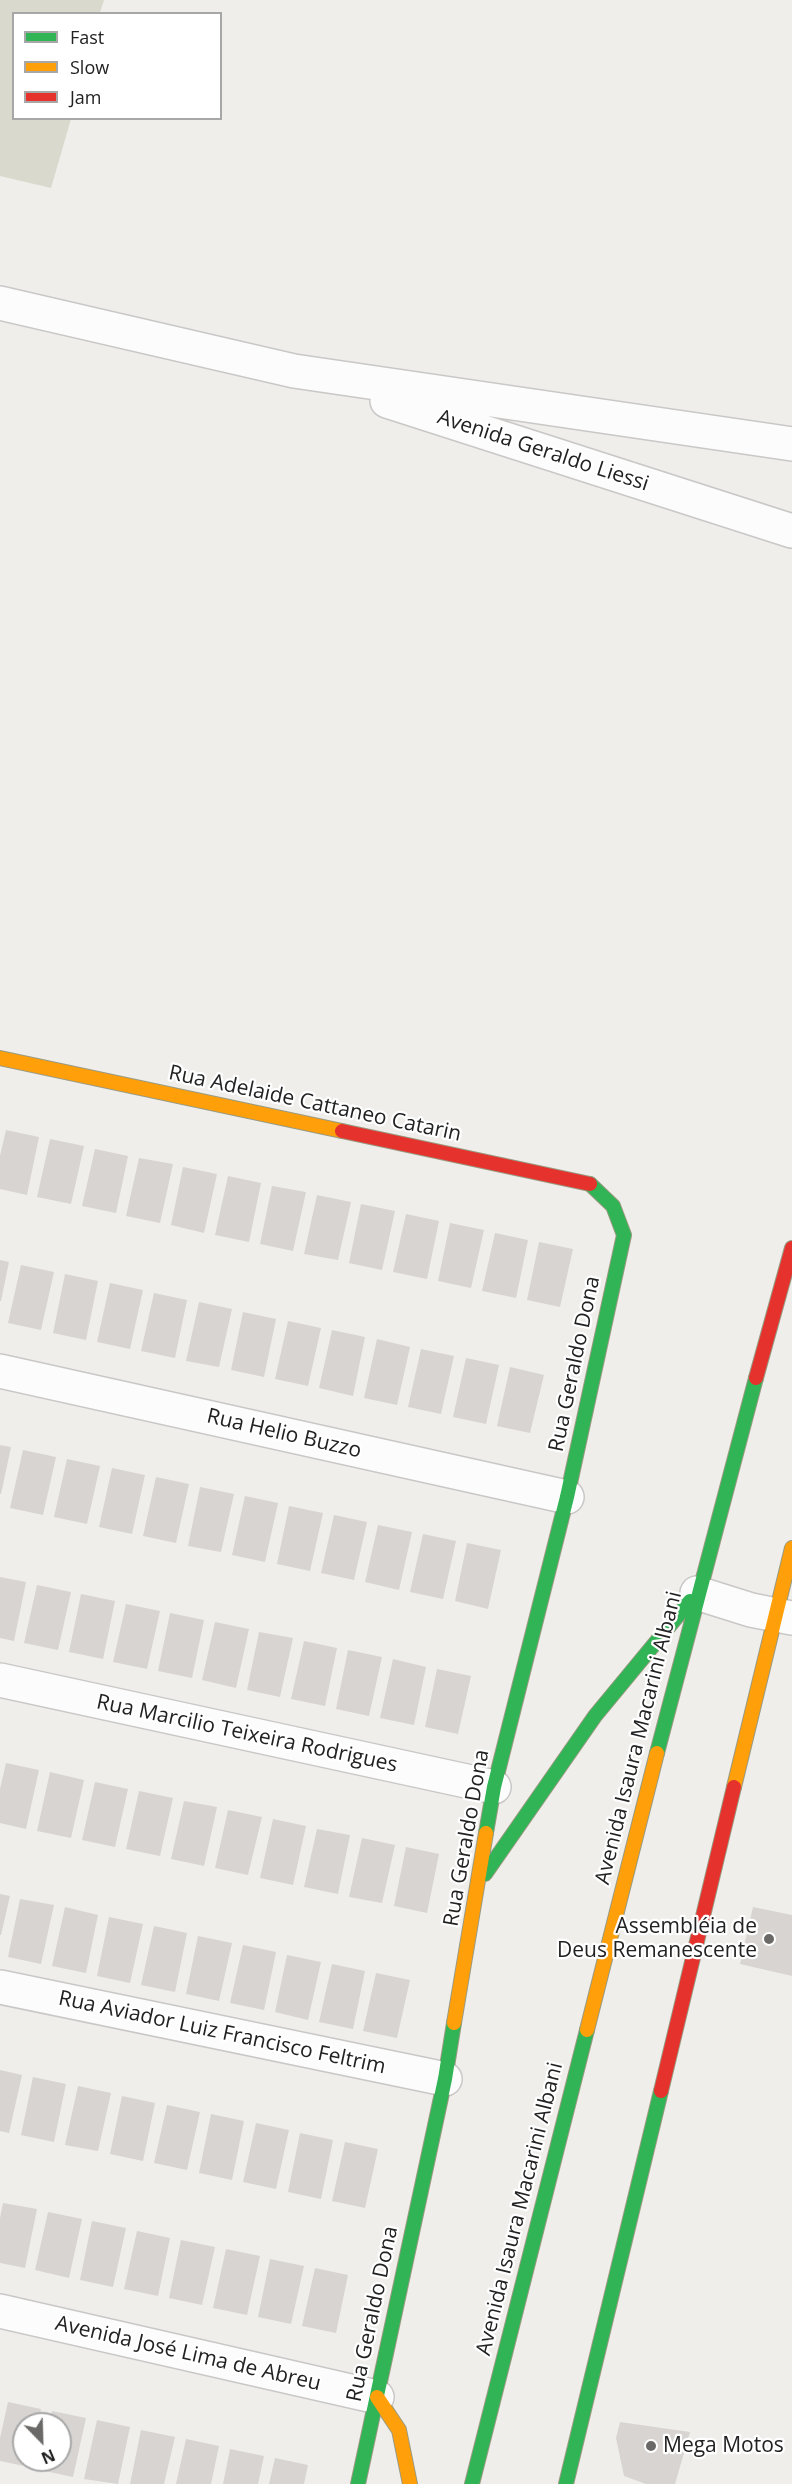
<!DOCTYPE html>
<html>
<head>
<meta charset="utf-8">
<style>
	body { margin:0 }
	#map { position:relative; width:792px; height:2484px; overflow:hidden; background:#f0eeeb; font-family:"Open Sans",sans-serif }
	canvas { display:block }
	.legend { position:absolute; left:12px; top:12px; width:210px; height:108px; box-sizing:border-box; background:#fff; border:2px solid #a7a7a7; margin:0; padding:8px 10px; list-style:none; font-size:18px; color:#222 }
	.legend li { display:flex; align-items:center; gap:12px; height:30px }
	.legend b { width:30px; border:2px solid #a7a7a7 }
	.north { position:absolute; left:12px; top:2412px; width:60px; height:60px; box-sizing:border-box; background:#fff; border:2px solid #a7a7a7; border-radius:50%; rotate:157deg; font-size:16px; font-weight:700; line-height:24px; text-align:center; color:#222 }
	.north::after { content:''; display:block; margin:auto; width:21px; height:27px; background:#6a6968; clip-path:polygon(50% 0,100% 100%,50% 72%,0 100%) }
</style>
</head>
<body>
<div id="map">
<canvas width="792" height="2484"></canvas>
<ul class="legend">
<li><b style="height:8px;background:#30b455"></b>Fast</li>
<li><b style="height:8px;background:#ff9f0a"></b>Slow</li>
<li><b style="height:8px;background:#e5322d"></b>Jam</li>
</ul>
<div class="north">N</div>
</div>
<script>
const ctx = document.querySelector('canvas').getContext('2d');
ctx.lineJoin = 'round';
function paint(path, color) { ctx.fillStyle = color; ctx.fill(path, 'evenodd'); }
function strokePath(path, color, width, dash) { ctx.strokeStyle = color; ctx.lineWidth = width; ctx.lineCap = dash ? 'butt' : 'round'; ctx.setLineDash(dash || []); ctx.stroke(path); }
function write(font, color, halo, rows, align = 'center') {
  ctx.font = font + ' "Open Sans",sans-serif'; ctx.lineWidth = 4.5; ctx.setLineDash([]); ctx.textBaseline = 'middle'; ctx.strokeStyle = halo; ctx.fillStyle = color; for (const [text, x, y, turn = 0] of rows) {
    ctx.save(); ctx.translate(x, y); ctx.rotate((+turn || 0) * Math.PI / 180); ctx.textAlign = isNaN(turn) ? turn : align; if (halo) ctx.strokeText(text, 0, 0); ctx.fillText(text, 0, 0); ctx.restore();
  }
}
paint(new Path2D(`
	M0 0H104L100 13 14 14V118L71 119 51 188 0 176Z`), '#d9d9cd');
paint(new Path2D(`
	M6 1130 39 1137 27 1195 0 1189V1156Z
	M50 1139 84 1146 71 1204 37 1197Z
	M95 1149 128 1156 116 1213 82 1206Z
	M139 1158 173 1164 160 1223 126 1216Z
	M183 1167 217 1174 204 1233 171 1225Z
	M228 1176 261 1183 249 1242 215 1235Z
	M272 1186 306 1192 293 1251 260 1244Z
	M317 1195 351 1202 338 1260 304 1254Z
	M361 1204 395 1211 382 1270 349 1263Z
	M406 1214 439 1221 427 1279 393 1272Z
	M450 1223 484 1230 471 1288 438 1281Z
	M495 1233 528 1240 516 1298 482 1291Z
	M539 1242 573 1249 560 1307 527 1300Z
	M0 1260 9 1262 1 1301H0Z
	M21 1265 54 1272 41 1330 8 1323Z
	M65 1274 98 1281 86 1340 53 1333Z
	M110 1283 143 1290 130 1349 97 1342Z
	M154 1293 187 1300 175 1358 141 1351Z
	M199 1302 232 1309 219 1367 186 1361Z
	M243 1312 276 1319 264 1377 231 1370Z
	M288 1321 321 1328 308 1386 275 1379Z
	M332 1330 365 1337 353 1396 319 1388Z
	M377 1339 410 1347 397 1405 364 1398Z
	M421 1349 454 1356 441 1414 408 1407Z
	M466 1358 499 1365 486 1424 453 1417Z
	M510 1367 544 1375 530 1433 497 1426Z
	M0 1445 11 1447 1 1494H0Z
	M23 1450 56 1457 43 1515 10 1508Z
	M67 1459 100 1466 87 1524 54 1517Z
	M112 1468 145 1475 132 1534 99 1527Z
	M156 1477 189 1484 176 1543 143 1536Z
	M200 1487 234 1494 221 1552 188 1546Z
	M245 1496 278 1503 265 1562 232 1555Z
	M289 1506 323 1513 310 1571 277 1564Z
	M334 1515 367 1522 354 1580 321 1573Z
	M378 1525 412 1532 399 1590 365 1582Z
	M423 1534 456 1541 443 1599 410 1592Z
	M467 1543 501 1550 488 1609 455 1601Z
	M0 1577 26 1582 14 1641 0 1638Z
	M37 1585 71 1592 58 1650 24 1643Z
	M81 1594 115 1601 103 1659 69 1652Z
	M126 1604 160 1611 147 1669 113 1662Z
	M170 1613 204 1620 192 1678 158 1671Z
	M215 1622 249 1629 236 1688 202 1680Z
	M259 1632 293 1638 280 1697 247 1690Z
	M304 1641 337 1648 325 1706 291 1699Z
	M348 1650 382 1657 369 1716 336 1709Z
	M393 1659 426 1667 414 1725 380 1718Z
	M437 1669 471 1676 458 1734 425 1727Z
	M6 1763 39 1770 26 1829 0 1823V1789Z
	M50 1772 84 1780 71 1838 37 1831Z
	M95 1782 128 1789 115 1847 82 1840Z
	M139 1791 173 1798 160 1856 126 1849Z
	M184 1801 217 1807 204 1866 171 1859Z
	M228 1810 262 1817 248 1875 215 1868Z
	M273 1819 306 1826 293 1885 260 1878Z
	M317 1829 350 1835 338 1894 304 1887Z
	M362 1838 395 1845 382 1903 349 1897Z
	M406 1847 439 1854 427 1913 394 1906Z
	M0 1894 10 1896 1 1935H0Z
	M20 1899 54 1905 41 1964 8 1957Z
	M65 1907 98 1915 86 1973 52 1966Z
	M753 1907 792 1915V1976L740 1964Z
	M109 1917 143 1924 130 1983 97 1976Z
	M154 1926 187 1933 175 1992 141 1985Z
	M198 1936 232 1943 219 2001 186 1994Z
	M243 1945 276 1952 264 2010 230 2003Z
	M287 1955 321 1962 308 2020 275 2012Z
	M332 1964 365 1971 353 2029 319 2022Z
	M376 1973 410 1980 397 2038 363 2031Z
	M0 2070 22 2075 9 2133 0 2131Z
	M33 2077 66 2084 54 2142 21 2135Z
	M78 2086 111 2093 98 2151 65 2145Z
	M122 2096 155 2103 143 2161 110 2154Z
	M167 2105 200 2112 187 2170 154 2163Z
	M211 2114 244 2121 232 2180 199 2173Z
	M256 2123 289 2130 276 2189 243 2182Z
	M300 2133 333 2140 321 2199 288 2192Z
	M345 2142 378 2149 365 2208 332 2201Z
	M3 2203 37 2209 25 2268 0 2263V2218Z
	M48 2212 82 2219 69 2278 35 2270Z
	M92 2221 126 2228 113 2287 80 2280Z
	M137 2231 170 2238 158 2296 124 2289Z
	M181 2240 215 2247 202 2305 169 2298Z
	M226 2249 260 2256 247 2315 213 2308Z
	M270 2259 304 2266 291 2324 258 2317Z
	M315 2268 348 2275 336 2333 302 2326Z
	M8 2402 41 2409 38 2424H24V2460H30L29 2467 0 2461V2438Z
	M52 2411 86 2418 73 2477 40 2470 42 2460H60V2424H50Z
	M97 2420 130 2427 118 2484 84 2479Z
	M620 2422 690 2432 675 2484H646L624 2476 616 2438Z
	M141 2430 175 2437 164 2484H130Z
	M186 2439 219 2446 211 2484H176Z
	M230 2449 264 2456 258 2484H223Z
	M275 2458 308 2465 304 2484H269Z`), '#d7d4d2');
const street = new Path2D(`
	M0 303 294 371 792 444
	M387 401 792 531
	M0 1371 567 1497
	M697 1593 751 1610 792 1618
	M0 1680 494 1787
	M0 1987 445 2079
	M0 2311 377 2397`);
const fast = new Path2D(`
	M657 1753 756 1378
	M486 1833 494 1787 567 1497 624 1235 613 1206 590 1184
	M485 1874 595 1716 690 1601
	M358 2484 445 2079 454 2023
	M472 2484 587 2030
	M566 2484 661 2091`);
const slow = new Path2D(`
	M0 1058 342 1131
	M734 1787 792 1548
	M454 2023 486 1833
	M587 2030 657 1753
	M377 2397 399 2430 410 2484`);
const jam = new Path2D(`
	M342 1131 590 1184
	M756 1378 792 1248
	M661 2091 734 1787`);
strokePath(street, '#c9c8c7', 36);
strokePath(fast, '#999a82', 16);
strokePath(slow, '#999a82', 16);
strokePath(jam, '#999a82', 16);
strokePath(street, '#fdfcfc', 33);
strokePath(fast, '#30b455', 14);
strokePath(slow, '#ff9f0a', 14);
strokePath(jam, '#e5322d', 14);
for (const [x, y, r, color] of [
	[769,1939,6,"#6a6968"],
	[651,2446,6,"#6a6968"]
]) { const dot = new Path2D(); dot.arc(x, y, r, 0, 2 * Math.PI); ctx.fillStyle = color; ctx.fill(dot); strokePath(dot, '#fff', 2); }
write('21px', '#222', '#fff', [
	["Avenida Geraldo Liessi",543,451,18],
	["Rua Adelaide Cattaneo Catarin",315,1104,12],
	["Rua Geraldo Dona",575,1364,-78],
	["Rua Helio Buzzo",284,1434,13],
	["Rua Marcilio Teixeira Rodrigues",247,1734,12],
	["Avenida Isaura Macarini Albani",639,1738,-76],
	["Rua Geraldo Dona",467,1838,-80],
	["Rua Aviador Luiz Francisco Feltrim",222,2033,12],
	["Avenida Isaura Macarini Albani",520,2209,-76],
	["Rua Geraldo Dona",373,2314,-78],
	["Avenida José Lima de Abreu",188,2354,13]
]);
write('21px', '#222', '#fff', [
	["Assembléia de",757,1927],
	["Deus Remanescente",757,1951],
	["Mega Motos",663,2446,"left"]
], 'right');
</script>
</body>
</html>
